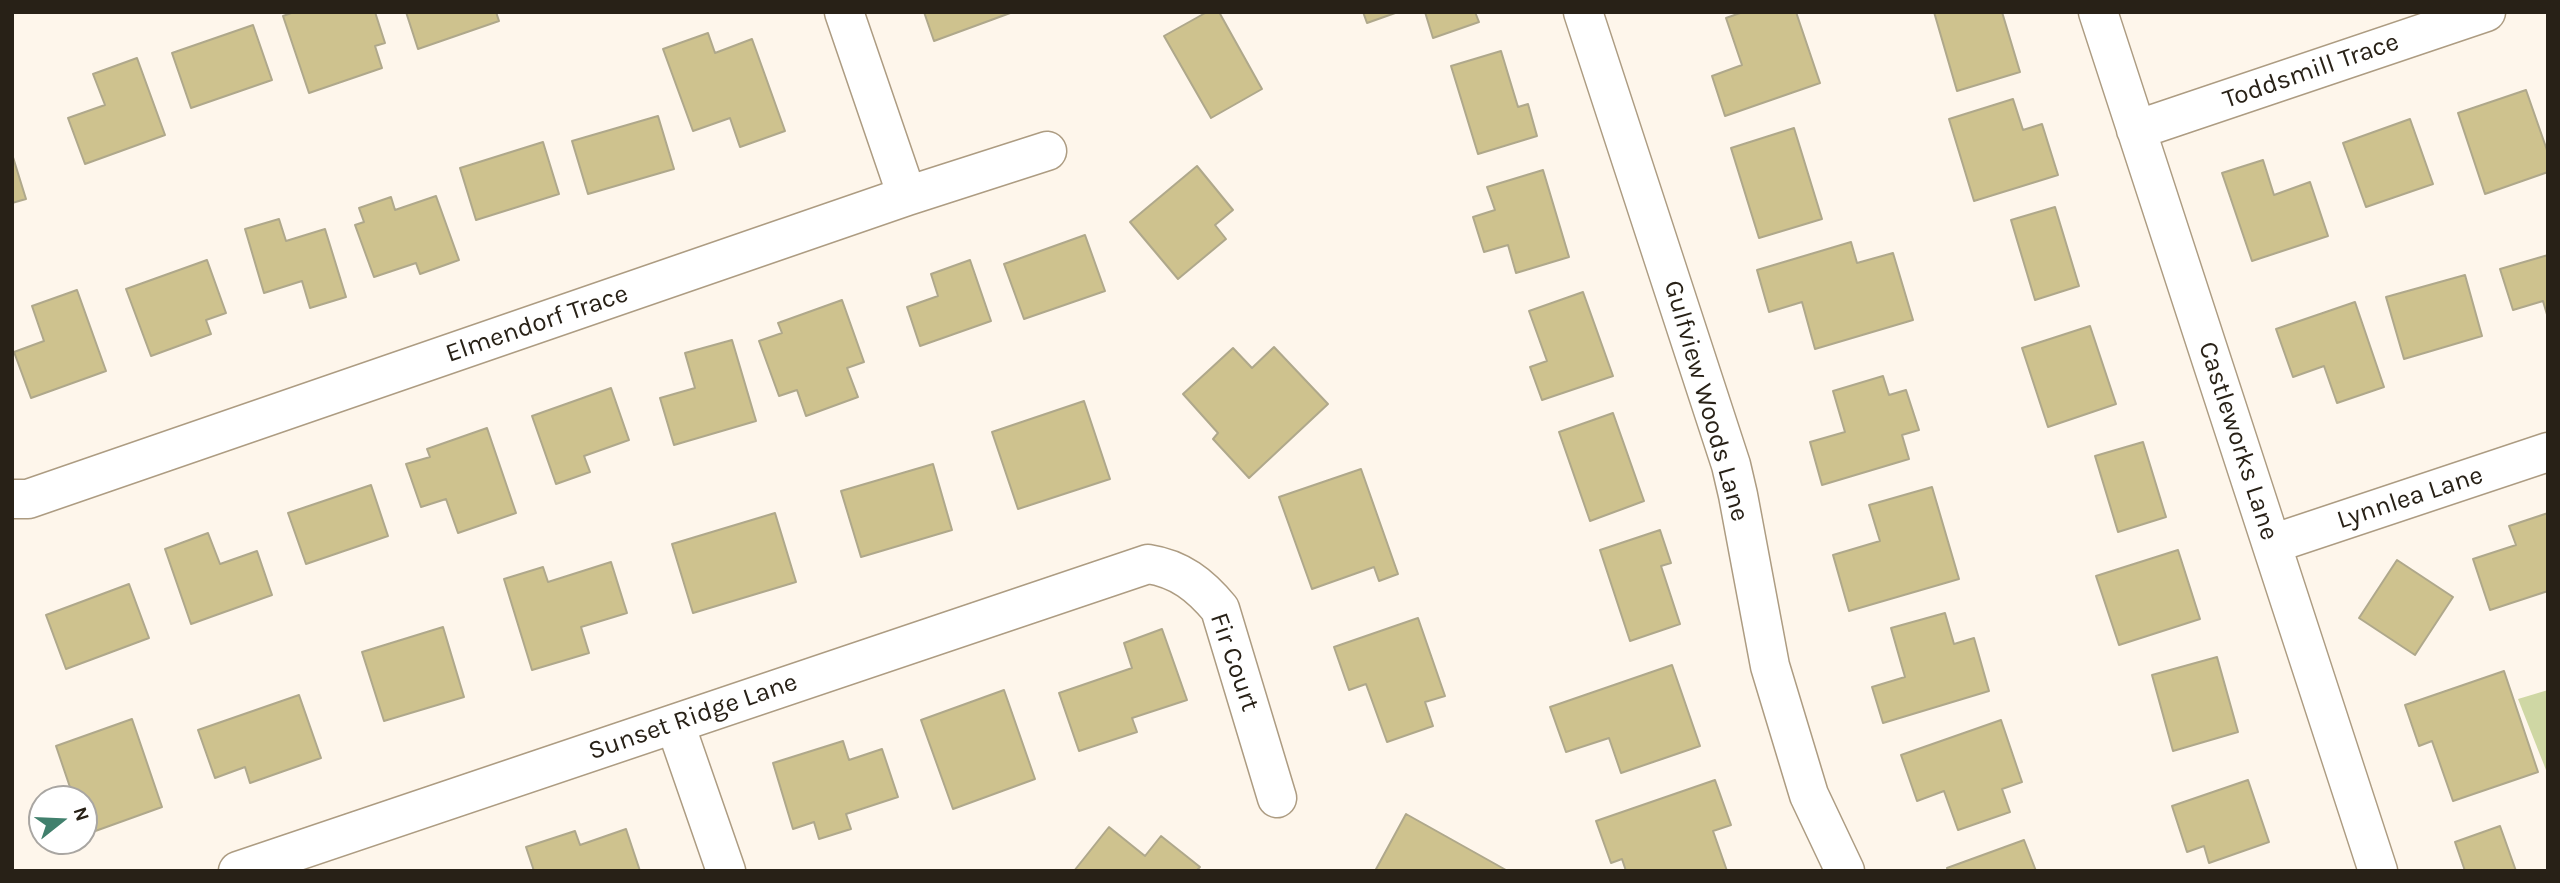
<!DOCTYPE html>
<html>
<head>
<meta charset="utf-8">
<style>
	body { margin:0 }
	#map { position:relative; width:2560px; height:883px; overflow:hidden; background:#fef6eb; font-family:Karla,sans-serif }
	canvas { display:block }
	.frame { position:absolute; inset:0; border:14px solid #282117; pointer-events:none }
	.north { position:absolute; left:28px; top:785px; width:70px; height:70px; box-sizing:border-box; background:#fff; border:2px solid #a9a6a2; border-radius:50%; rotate:72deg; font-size:19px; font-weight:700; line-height:28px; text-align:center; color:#282117 }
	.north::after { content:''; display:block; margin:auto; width:24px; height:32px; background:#41806d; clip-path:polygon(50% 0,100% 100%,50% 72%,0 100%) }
</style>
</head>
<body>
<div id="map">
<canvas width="2560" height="883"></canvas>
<div class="frame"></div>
<div class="north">N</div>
</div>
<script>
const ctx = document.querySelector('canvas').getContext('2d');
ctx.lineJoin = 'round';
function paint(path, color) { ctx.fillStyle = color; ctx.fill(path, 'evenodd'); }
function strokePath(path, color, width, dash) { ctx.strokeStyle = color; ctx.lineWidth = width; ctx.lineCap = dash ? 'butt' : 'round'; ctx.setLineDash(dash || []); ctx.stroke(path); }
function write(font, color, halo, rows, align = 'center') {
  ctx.font = font + ' Karla,sans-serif'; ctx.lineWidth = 5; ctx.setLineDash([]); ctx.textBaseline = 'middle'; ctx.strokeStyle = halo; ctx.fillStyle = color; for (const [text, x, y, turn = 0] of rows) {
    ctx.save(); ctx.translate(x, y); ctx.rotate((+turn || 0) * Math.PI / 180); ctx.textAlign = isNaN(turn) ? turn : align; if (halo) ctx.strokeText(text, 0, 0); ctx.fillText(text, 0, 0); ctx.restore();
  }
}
paint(new Path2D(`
	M2548 690V775L2518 699Z`), '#cfd7a4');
const building = new Path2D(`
	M294 12H375L385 43 375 46 382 68 309 93 283 16Z
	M406 12H496L499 21 418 49Z
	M924 12H1013L934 41Z
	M1207 12H1219L1262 89 1211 118 1164 36Z
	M1363 12H1398L1367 23Z
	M1425 12H1475L1479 22 1433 38Z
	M1743 12H1796L1820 83 1725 116 1712 76 1742 65 1726 18Z
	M1934 12H2002L2020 72 1957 91Z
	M253 25 272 80 191 108 172 53Z
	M708 33 715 53 752 39 785 131 740 147 730 118 693 131 663 49Z
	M1501 51 1518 107 1528 104 1537 136 1478 154 1451 66Z
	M137 58 165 135 85 164 68 118 105 105 93 74Z
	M2526 90 2548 153V172L2485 194 2458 113Z
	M2013 99 2023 130 2042 124 2058 175 1974 201 1949 119Z
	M658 116 674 169 588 194 572 141Z
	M2410 119 2433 184 2366 207 2343 143Z
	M1794 128 1822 219 1759 238 1731 148Z
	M543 142 559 194 476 220 460 168Z
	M12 154 26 199 12 203Z
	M2263 160 2274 195 2310 182 2328 236 2252 261 2222 173Z
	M1197 166 1233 210 1215 225 1226 239 1178 279 1130 222Z
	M1543 170 1569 257 1516 273 1508 245 1484 252 1473 217 1495 210 1487 187Z
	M436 196 459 260 420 274 416 263 374 277 355 225 364 222 359 208 391 197 395 210Z
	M2055 207 2079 286 2035 300 2011 220Z
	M279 219 286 241 325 229 346 297 310 308 302 281 264 293 245 229Z
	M1085 235 1105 291 1024 319 1004 264Z
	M1851 242 1857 263 1893 253 1913 320 1815 349 1802 302 1769 312 1757 270Z
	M2548 255V318L2543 301 2513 310 2500 269Z
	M207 260 226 313 206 320 211 334 151 356 126 289Z
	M970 260 991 321 920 346 907 307 938 296 931 274Z
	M2465 275 2482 336 2404 359 2386 297Z
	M77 290 106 371 31 398 14 352 44 341 32 306Z
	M1583 292 1613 376 1542 400 1530 367 1547 361 1529 311Z
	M842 300 864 362 847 368 858 397 806 416 797 390 779 396 759 341 782 333 778 323Z
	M2355 302 2384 387 2337 403 2324 366 2293 377 2276 329Z
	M2090 326 2116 404 2048 427 2022 348Z
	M732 340 756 421 674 445 660 398 695 388 685 353Z
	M1274 347 1328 404 1249 478 1213 439 1218 433 1183 394 1233 348 1252 368Z
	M1883 376 1889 395 1906 390 1919 430 1902 435 1909 459 1822 485 1810 442 1845 432 1833 391Z
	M611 388 629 440 584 456 590 472 556 484 532 416Z
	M1084 401 1110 479 1018 509 992 432Z
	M1613 413 1644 501 1590 521 1559 432Z
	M487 428 516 513 458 533 446 499 421 507 406 464 430 457 427 449Z
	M2143 442 2166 517 2118 532 2095 456Z
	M933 464 952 530 861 557 841 491Z
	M1361 469 1398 574 1379 581 1374 567 1312 589 1279 497Z
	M371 485 388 536 306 564 288 513Z
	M1932 487 1959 579 1849 611 1833 555 1880 541 1869 505Z
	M775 513 796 582 693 613 672 544Z
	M2548 513V591L2490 610 2473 559 2516 545 2509 526Z
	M1660 530 1671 563 1661 566 1680 624 1630 641 1600 550Z
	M208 533 220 564 257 551 272 595 191 624 165 549Z
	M2178 550 2200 619 2119 645 2096 576Z
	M2397 560 2453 597 2415 655 2359 618Z
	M611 562 627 613 581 627 589 653 532 670 504 579 543 567 548 582Z
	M129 584 149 638 66 669 46 615Z
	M1945 613 1954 644 1974 638 1989 691 1883 723 1872 687 1905 677 1891 628Z
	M1418 618 1445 696 1425 702 1433 726 1387 742 1366 684 1349 690 1334 647Z
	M443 627 464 697 384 721 362 652Z
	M1162 629 1187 700 1132 718 1137 732 1079 751 1059 693 1132 668 1124 643Z
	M2217 657 2238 732 2173 751 2152 675Z
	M1672 665 1700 746 1621 773 1609 738 1566 752 1550 707Z
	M2504 671 2538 772 2453 801 2432 741 2419 746 2405 705Z
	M1004 690 1035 779 953 809 921 720Z
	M299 695 321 758 250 783 245 767 215 778 198 730Z
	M132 719 162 807 87 834 84 827V799H74L56 746Z
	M2001 720 2022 782 2002 789 2010 812 1958 830 1944 791 1917 801 1901 755Z
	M843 741 849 760 882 749 898 797 846 814 851 829 819 839 814 822 793 829 773 763Z
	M1715 780 1731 825 1713 831 1727 871H1626L1622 859 1611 863 1596 821Z
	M2248 780 2269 842 2209 863 2204 846 2187 852 2172 806Z
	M1406 814 1506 870V871H1375Z
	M2500 826 2516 871H2465L2455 842Z
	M1109 827 1145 856 1161 836 1200 867 1196 871H1074Z
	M626 829 640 871H534L526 847 575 831 580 845Z
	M2024 840 2036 871H1948L1947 868Z`);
paint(building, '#cec28e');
strokePath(building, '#afa88b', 2);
const street = new Path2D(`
	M844 12 907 196
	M1583 12 1731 465 1738 495 1770 666 1809 795 1845 871
	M2098 12 2378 871
	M2136 130 2486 12
	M12 499H28L907 196 1047 151
	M2272 544 2548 452
	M675 724 726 871
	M238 871 1148 564C1180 569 1200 585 1220 609L1277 798`);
strokePath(street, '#ad9c82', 41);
strokePath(street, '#fff', 38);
write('26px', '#282117', '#fff', [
	["Toddsmill Trace",2311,71,-19],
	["Elmendorf Trace",537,324,-19],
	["Gulfview Woods Lane",1706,401,74],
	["Castleworks Lane",2238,441,72],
	["Lynnlea Lane",2410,498,-18],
	["Fir Court",1234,662,71],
	["Sunset Ridge Lane",693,717,-19]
]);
</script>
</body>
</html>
